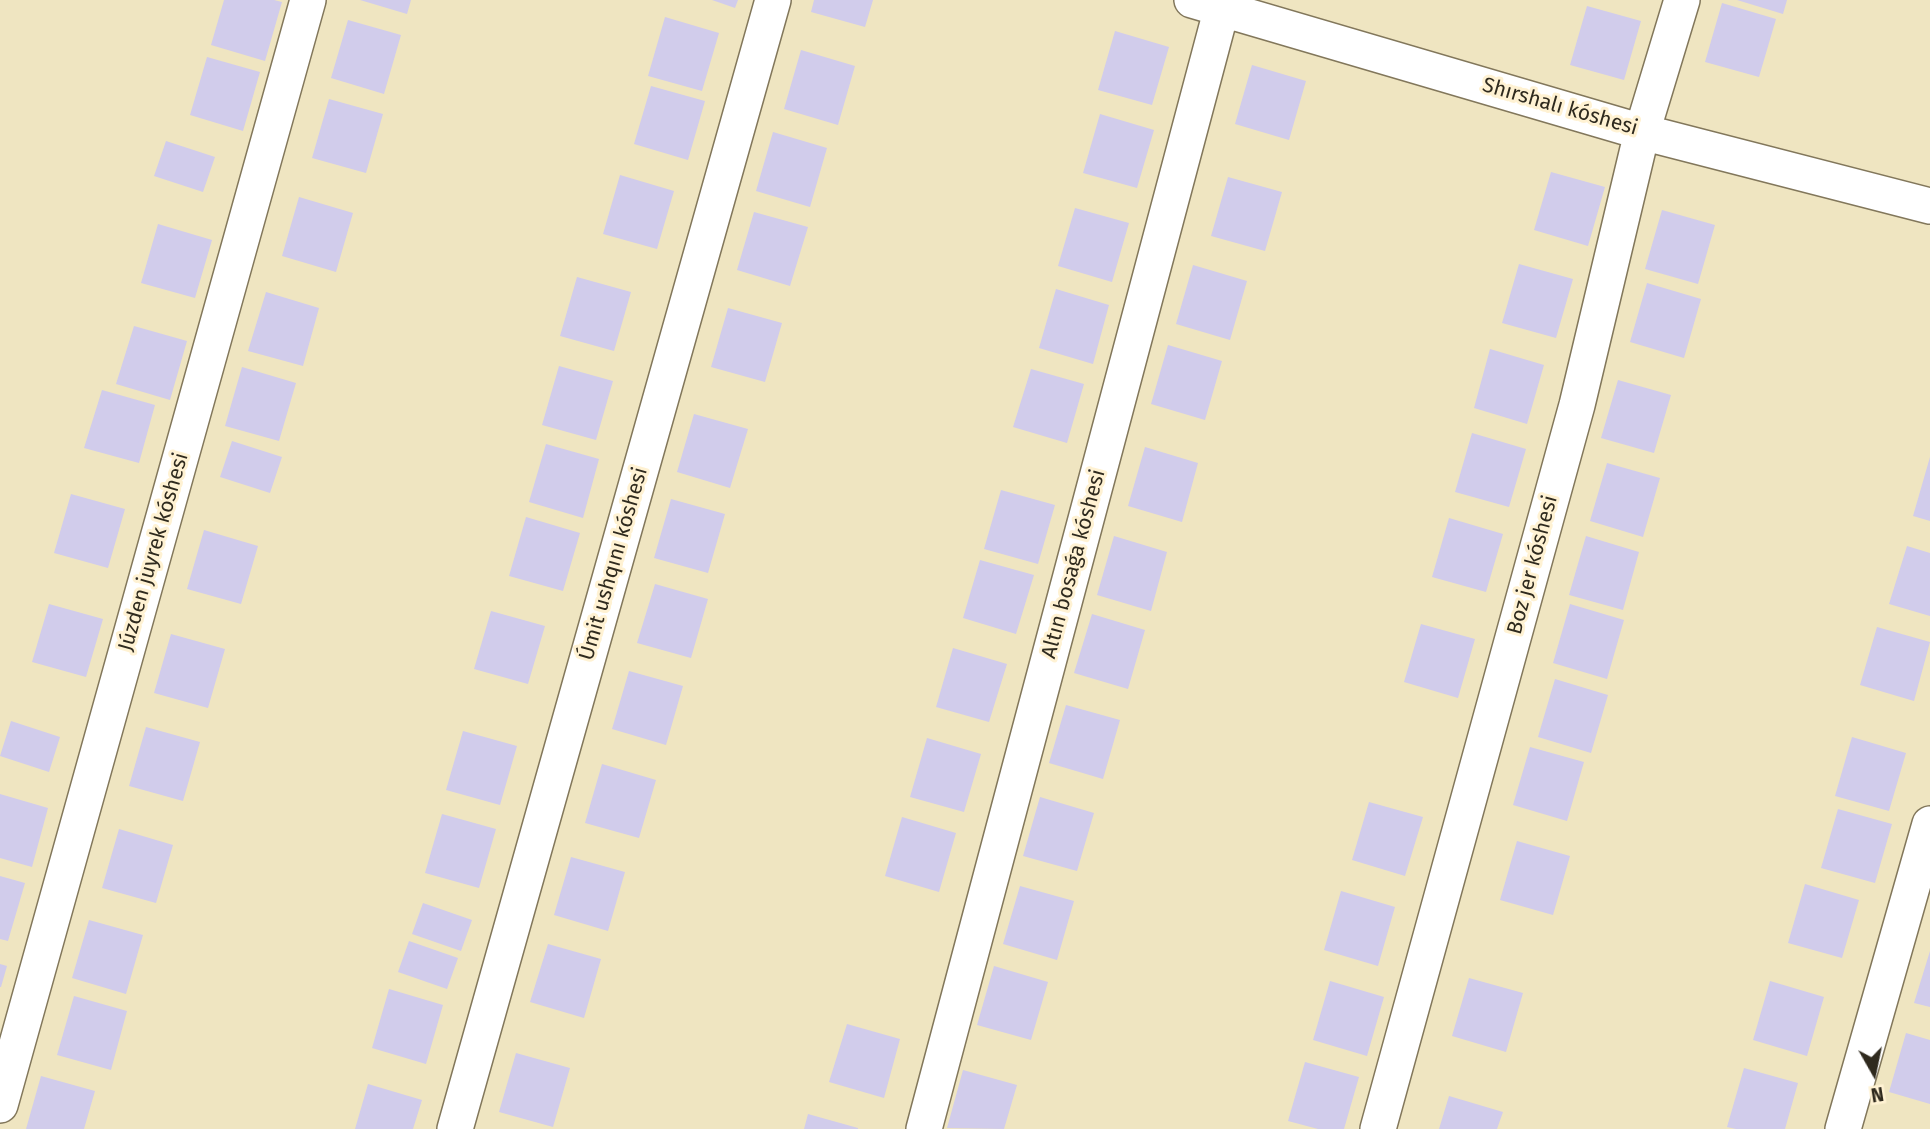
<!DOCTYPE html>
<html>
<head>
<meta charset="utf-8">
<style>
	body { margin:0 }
	#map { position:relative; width:1930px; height:1129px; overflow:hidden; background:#fff2d3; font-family:"Fira Sans",sans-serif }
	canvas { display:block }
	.north { position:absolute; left:1839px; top:1038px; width:70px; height:70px; -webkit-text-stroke:5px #fff2d3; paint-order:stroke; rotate:171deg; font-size:19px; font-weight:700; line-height:28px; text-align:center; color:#2f2a1e }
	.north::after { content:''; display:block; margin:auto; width:24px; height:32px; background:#2f2a1e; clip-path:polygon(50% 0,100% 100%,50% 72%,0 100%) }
</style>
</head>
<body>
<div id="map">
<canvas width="1930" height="1129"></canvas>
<div class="north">N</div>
</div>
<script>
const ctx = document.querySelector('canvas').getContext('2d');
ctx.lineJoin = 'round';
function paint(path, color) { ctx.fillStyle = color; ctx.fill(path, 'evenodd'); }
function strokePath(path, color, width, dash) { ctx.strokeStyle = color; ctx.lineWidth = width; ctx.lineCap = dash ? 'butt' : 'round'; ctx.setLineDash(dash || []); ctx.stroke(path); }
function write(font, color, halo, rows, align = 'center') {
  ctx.font = font + ' "Fira Sans",sans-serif'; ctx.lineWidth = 6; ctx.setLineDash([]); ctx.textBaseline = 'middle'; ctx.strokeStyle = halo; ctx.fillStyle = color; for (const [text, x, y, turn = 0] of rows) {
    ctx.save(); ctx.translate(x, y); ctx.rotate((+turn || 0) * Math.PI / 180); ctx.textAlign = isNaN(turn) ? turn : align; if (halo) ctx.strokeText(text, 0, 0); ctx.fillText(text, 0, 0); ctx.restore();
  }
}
paint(new Path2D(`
	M0 0H1930V1129H0Z`), '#efe5c1');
paint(new Path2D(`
	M224 0H274L282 2 265 61 211 45Z
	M360 0H411L407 14Z
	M712 0H738L735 8Z
	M814 0H873L865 27 811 12Z
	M1737 0H1787L1783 14Z
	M1722 3 1776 19 1759 77 1705 62Z
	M1587 6 1641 21 1624 80 1570 65Z
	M665 17 719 33 702 91 648 76Z
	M348 20 401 35 384 94 331 78Z
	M1115 31 1169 47 1152 105 1098 90Z
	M801 50 855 66 838 125 784 109Z
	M207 57 260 72 243 131 190 115Z
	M1252 65 1306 81 1289 140 1235 124Z
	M651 86 705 101 688 160 634 144Z
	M329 99 383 114 366 173 312 158Z
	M1100 114 1154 130 1137 188 1083 173Z
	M773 132 827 148 810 207 756 191Z
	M166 141 215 157 203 192 154 176Z
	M1551 172 1605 187 1588 246 1534 230Z
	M620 175 674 191 657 249 603 234Z
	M1228 177 1282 192 1265 251 1211 236Z
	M299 197 353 213 336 272 282 256Z
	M1075 208 1129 223 1112 282 1058 266Z
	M1662 210 1715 225 1698 284 1645 269Z
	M754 212 808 227 790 286 737 270Z
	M158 224 212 240 195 298 141 283Z
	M1519 264 1573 279 1556 338 1502 323Z
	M1193 265 1247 281 1230 340 1176 324Z
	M577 277 631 292 614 351 560 336Z
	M1647 283 1701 299 1684 358 1630 342Z
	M1056 289 1109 305 1093 364 1039 348Z
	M266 292 319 308 303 366 248 351Z
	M728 308 782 323 765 382 711 367Z
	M134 326 187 341 170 400 116 384Z
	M1168 345 1222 361 1205 420 1151 404Z
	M1490 349 1544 365 1527 424 1474 408Z
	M559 366 613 381 596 440 542 425Z
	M242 367 296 383 279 441 225 426Z
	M1031 369 1084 384 1067 443 1013 427Z
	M1618 380 1671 395 1654 453 1601 438Z
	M102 390 155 405 139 463 84 448Z
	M694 414 748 429 730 488 677 472Z
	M1472 433 1526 449 1509 507 1455 492Z
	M232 441 282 457 270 493 220 477Z
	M546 444 599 459 583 518 529 502Z
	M1145 447 1198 463 1182 522 1128 506Z
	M1930 457V521L1913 516Z
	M1607 463 1660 478 1643 537 1590 521Z
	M1001 490 1055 505 1038 564 984 549Z
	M71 494 125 509 108 568 54 553Z
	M671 499 725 514 708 573 654 558Z
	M526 517 580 533 563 591 509 576Z
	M1449 518 1503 534 1486 592 1432 577Z
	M204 530 258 546 241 604 187 589Z
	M1114 536 1167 552 1151 611 1097 595Z
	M1586 536 1639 552 1623 610 1569 595Z
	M1907 546 1930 553V616L1889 604Z
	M980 560 1034 575 1016 634 963 618Z
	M655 584 708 599 691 658 637 643Z
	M49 604 103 619 86 677 32 662Z
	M1570 604 1624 620 1607 679 1553 663Z
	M491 611 545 626 528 684 474 669Z
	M1092 614 1145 630 1128 689 1074 673Z
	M1421 624 1475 639 1458 698 1404 682Z
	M1877 627 1930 642 1914 701 1860 685Z
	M171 634 225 649 208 708 154 693Z
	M953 648 1007 664 989 722 936 707Z
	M629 671 683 686 666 745 612 729Z
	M1555 679 1608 695 1591 753 1538 737Z
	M1066 705 1120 720 1103 779 1049 763Z
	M11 721 60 737 49 772 0 756Z
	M146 727 200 742 183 801 129 786Z
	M463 731 517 746 500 805 446 790Z
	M1852 737 1906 753 1889 811 1835 796Z
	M927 738 981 754 964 812 910 797Z
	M1530 747 1584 762 1567 821 1513 805Z
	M602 764 656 780 639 838 585 823Z
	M0 794 48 808 32 867 0 858Z
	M1040 797 1094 813 1077 871 1023 856Z
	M1369 802 1423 817 1405 876 1352 860Z
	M1838 809 1892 824 1875 883 1821 868Z
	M442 814 496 829 479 888 425 873Z
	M902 817 956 833 939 892 885 876Z
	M119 829 173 845 156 903 102 888Z
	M1517 841 1570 856 1553 915 1500 900Z
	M571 857 625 872 608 931 554 915Z
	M0 876 25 883 8 941 0 939Z
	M1805 884 1859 900 1842 958 1788 943Z
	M1020 886 1074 901 1057 960 1003 944Z
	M1341 891 1395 907 1378 966 1324 950Z
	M423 903 472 920 461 951 412 934Z
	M89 920 143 935 126 994 72 978Z
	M409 941 458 958 447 989 398 972Z
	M548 944 601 959 584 1018 530 1002Z
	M1930 951V1007L1914 1003Z
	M0 964 7 966 1 987H0Z
	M994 966 1048 982 1031 1040 977 1025Z
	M1469 978 1523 993 1506 1052 1452 1036Z
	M1330 981 1384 997 1367 1056 1313 1040Z
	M1770 981 1824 997 1807 1056 1753 1040Z
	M389 989 443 1005 426 1064 372 1048Z
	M74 996 127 1011 111 1070 57 1055Z
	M847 1024 900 1039 884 1098 829 1082Z
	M1906 1033 1930 1040V1104L1889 1092Z
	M516 1053 570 1068 553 1127 499 1112Z
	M1305 1062 1359 1077 1344 1129H1318L1288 1121Z
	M1744 1068 1798 1083 1785 1129H1736L1727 1127Z
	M963 1070 1017 1085 1004 1129 947 1128Z
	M41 1076 95 1091 84 1129H26Z
	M368 1084 422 1100 413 1129H355Z
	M1449 1096 1503 1112 1497 1129H1439Z
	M808 1114 858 1128V1129H804Z`), '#d1cceb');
const street = new Path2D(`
	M1192 0 1642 132 1930 206
	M0 1105 308 0
	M455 1129 773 0
	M924 1129 1224 0
	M1378 1129 1577 405 1642 132 1682 0
	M1843 1129 1930 824`);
strokePath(street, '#82775b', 38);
strokePath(street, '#fff', 35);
write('21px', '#2f2a1e', '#fff2d3', [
	["Shırshalı kóshesi",1560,107,16],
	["Júzden juyrek kóshesi",154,552,-74],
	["Úmit ushqını kóshesi",614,564,-74],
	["Altın bosaǵa kóshesi",1074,564,-75],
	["Boz jer kóshesi",1533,565,-75]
]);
</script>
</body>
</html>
